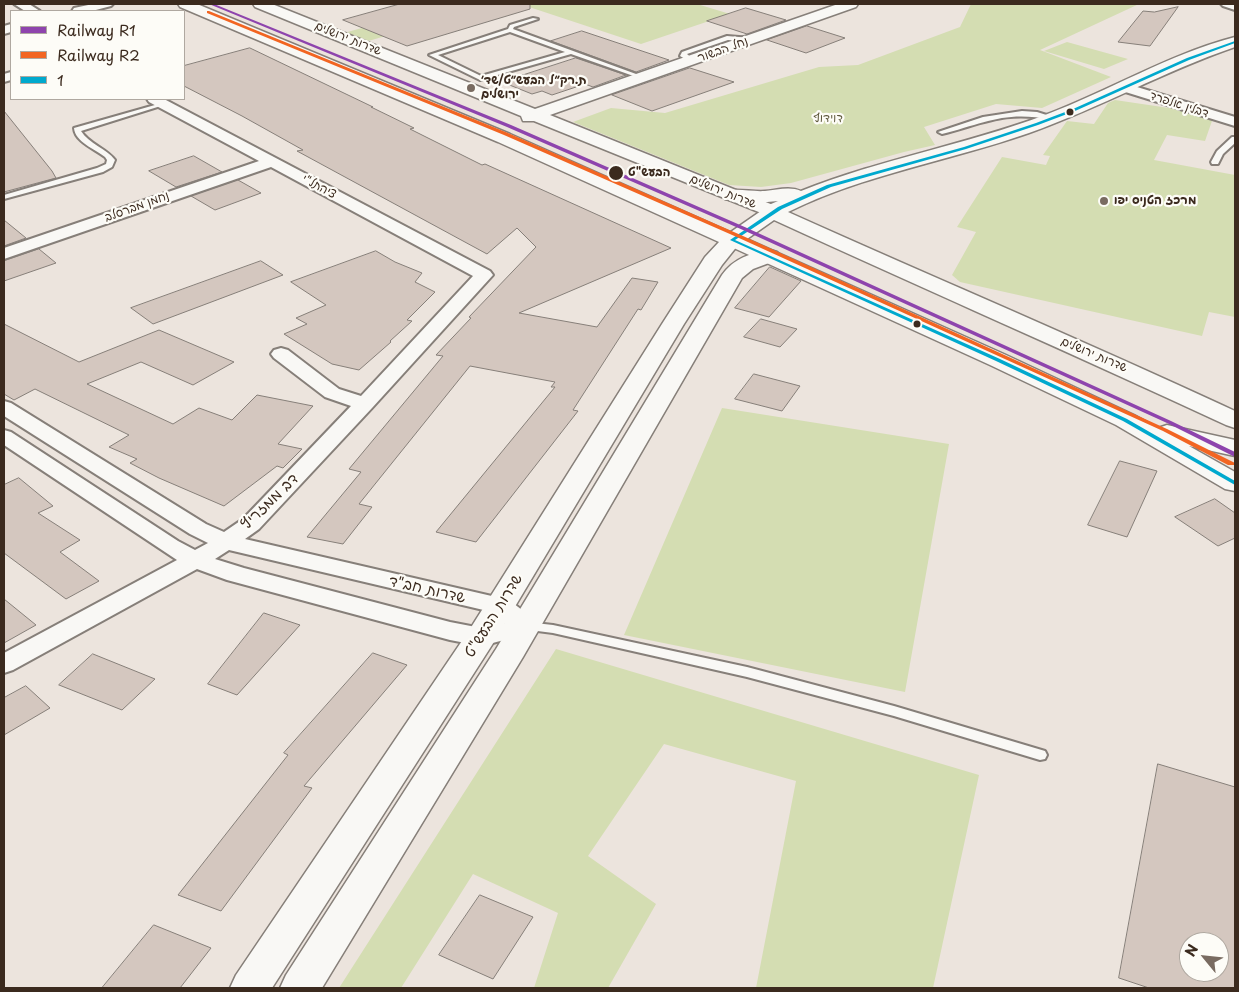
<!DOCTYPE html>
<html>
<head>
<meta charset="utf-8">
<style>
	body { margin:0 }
	#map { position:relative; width:1239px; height:992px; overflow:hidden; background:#ece4dd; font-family:"Playpen Sans",sans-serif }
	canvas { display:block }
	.frame { position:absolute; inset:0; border:5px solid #3b2a1e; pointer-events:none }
	.legend { position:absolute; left:10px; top:10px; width:175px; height:90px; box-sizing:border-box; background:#fdfcf7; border:1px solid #afa8a0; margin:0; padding:6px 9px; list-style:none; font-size:15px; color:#3b2a1e }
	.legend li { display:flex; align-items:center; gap:10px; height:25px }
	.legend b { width:25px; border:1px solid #afa8a0 }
	.north { position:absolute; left:1179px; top:932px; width:50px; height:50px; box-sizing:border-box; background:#fdfcf7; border:1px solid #afa8a0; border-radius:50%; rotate:298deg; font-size:14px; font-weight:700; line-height:20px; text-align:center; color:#3b2a1e }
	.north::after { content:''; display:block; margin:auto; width:18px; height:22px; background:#796b61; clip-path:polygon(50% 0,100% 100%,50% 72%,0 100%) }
</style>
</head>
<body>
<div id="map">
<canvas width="1239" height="992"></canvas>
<div class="frame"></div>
<ul class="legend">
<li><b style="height:6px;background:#8e44ad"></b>Railway R1</li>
<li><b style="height:6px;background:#f26522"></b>Railway R2</li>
<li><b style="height:6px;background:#00a9ce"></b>1</li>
</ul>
<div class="north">N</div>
</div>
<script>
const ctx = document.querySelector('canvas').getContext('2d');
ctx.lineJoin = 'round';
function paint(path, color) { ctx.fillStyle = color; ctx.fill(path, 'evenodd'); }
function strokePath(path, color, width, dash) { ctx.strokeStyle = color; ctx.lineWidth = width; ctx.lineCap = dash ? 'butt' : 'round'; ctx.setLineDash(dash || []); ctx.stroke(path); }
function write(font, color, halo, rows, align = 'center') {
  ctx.font = font + ' "Playpen Sans","Playpen Sans Hebrew",sans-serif'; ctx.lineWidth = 4.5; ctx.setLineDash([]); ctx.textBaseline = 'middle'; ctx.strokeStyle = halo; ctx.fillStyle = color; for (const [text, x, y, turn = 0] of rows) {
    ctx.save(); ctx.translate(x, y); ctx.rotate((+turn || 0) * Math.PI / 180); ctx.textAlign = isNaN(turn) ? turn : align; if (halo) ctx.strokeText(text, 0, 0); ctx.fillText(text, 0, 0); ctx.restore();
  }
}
paint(new Path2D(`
	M447 4H495L365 42 344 33Z
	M520 4H697L730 14 641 44Z
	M971 4H1139L1040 50 1111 77 1042 108 996 104 924 127 935 145 904 152 791 183 761 187 729 185 573 122 611 108 665 113 819 67 858 65 960 27Z
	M1067 42 1128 59 1104 69 1044 51Z
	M1115 100 1196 112 1213 118 1205 141 1167 135 1154 160 1235 175V317L1209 312 1202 336 960 282 952 275 976 232 957 227 1002 157 1046 165 1050 156 1043 155 1067 121 1094 124 1108 103Z
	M722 408 949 444 905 692 624 635Z
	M556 649 979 775 933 988H756L796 781 664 744 588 856 656 904 608 988H534L558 913 473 874 401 988H339Z`), '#d4ddb2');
const building = new Path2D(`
	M400 4H530V9L407 46 343 20Z
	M1178 7 1150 46 1118 42 1143 11 1154 12Z
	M746 8 786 20 747 34 707 21Z
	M807 26 845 38 806 53 767 40Z
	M582 31 669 60 636 72 551 41Z
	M250 48 373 107H371L414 128 410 129 482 165 485 164 671 248 519 313 597 327 632 278 658 282 641 310 638 309 573 410 578 411 476 542 436 532 555 387H551L555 382 470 366 359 504 372 507 343 544 307 537 361 472 349 469 443 356 436 355 471 318 469 317 536 247 517 228 487 254 297 151 303 150 242 116 184 86V66Z
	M576 58 626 75 593 87 585 84 552 95 542 91 532 94 502 82Z
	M690 68 734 82 652 111 612 95Z
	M4 111 52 171 56 178 4 192Z
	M194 156 222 172 176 187 149 171Z
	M238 180 261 193 215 210 191 196Z
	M4 220 26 238 4 246Z
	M39 249 56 263 4 281V261Z
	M376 251 395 262 422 273 415 282 435 292 407 320 412 321 390 341 391 342 359 370 332 364 284 334 307 324 296 318 326 305 291 282Z
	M261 261 283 275 153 324 131 308Z
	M770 267 801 281 769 317 735 308Z
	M761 319 797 329 780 347 744 337Z
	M4 324 79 362 159 330 234 362 193 385 141 362 87 384 173 424 199 408 232 420 257 395 313 406 278 444 302 449 283 468 277 466 224 506 159 478 130 463 137 459 109 447 129 435 35 389 14 400 4 394Z
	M754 374 800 386 782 411 735 399Z
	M1120 461 1157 471 1127 537 1088 525Z
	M19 478 53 506 38 513 80 540 60 552 99 581 66 599 4 553V485Z
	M1215 499 1235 513V538L1218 546 1175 517Z
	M4 599 36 625 4 643Z
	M264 613 300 625 237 695 208 684Z
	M373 653 407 665 304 786 312 788 221 911 178 895 288 755 284 753Z
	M93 654 155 679 122 710 59 685Z
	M26 686 50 708 4 735V698Z
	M1158 764 1235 787V988H1149L1119 978ZM1189 942H1219V972H1189Z
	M480 895 533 917 493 979 439 955Z
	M154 925 211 948 180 988H102Z`);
paint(building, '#d4c7bf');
strokePath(building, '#867f79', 1);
const service = new Path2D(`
	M533 18 538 19 514 27 513 29 647 78 642 79 571 54 480 80 429 55 508 29 510 25ZM510 32 565 52 481 76 438 55Z
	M727 36 751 38 754 40 751 42 728 40 687 54 695 61 692 63 680 56 682 52Z
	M162 103 167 104 81 131C89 144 106 148 115 160L112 167 103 172 4 199V195L97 168 106 164 107 160 105 157C95 149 75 142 74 128Z
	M1022 111 1037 112 1056 118 1052 120C1006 110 985 123 942 134L938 132 983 117Z
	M1232 137H1235V143L1223 154 1218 164H1212L1211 162 1217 151Z
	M526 622 553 625 747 667 894 706 1045 751 1047 755 1045 759 1040 760 894 716 747 677 553 633 522 629 520 626 522 623Z`);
const minor = new Path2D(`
	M14 4H29L40 11H25Z
	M93 4H113L111 6 92 11H72L74 8Z
	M1221 4H1235V10L1223 6Z
	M11 24V32L4 34V26Z
	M11 72V80L4 82V74Z
	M1124 83 1235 117V126L1119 90 1117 87 1119 84Z
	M147 99H164L490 271 493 275 372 408 259 529 245 539 509 600 535 620 539 626 535 632 481 646 450 640 227 580 197 569 13 670 4 673V653L177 560 4 445V430L11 432 178 541 195 550 208 543 190 534 4 416V401L11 403 206 524 224 532 243 519 351 406 325 397 274 358 271 354 274 350 281 348 288 350 339 389 361 396 473 276 271 167 4 259V248L259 161 149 102ZM229 550 492 612 505 623 481 628 450 622 244 568 215 559Z`);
const tertiary = new Path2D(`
	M178 4H197L510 134 739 236 742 240 722 265 684 324 492 645 272 988H230L236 975 470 629 662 324 705 257 719 242 498 142 180 7Z
	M253 4H272L535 109 838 4H858L856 7 550 115 778 207 781 211 778 215 771 217 534 121H523L521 116 255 7Z
	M770 250 777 252 781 256 777 260 753 269 742 278 523 657 322 988H280L286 975 496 649 722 275C734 258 751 253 770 250Z`);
const secondary = new Path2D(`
	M1235 37V47C1164 71 1100 108 1029 133 949 161 865 174 788 212 937 279 1087 342 1235 411V428L1226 425C1076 355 924 289 774 220L747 239 1006 355 1134 415 1158 428 1167 425 1235 440V456L1189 446 1235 472V491L1225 489 1116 425 990 365 725 244 722 240 725 236 761 211 764 207 778 201C761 203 742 203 725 199L722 195 725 191C738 188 752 192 765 191 777 190 790 186 801 191 881 159 965 145 1045 115 1109 91 1169 54 1235 37Z`);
strokePath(service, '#867f79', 4);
strokePath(minor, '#867f79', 4);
strokePath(tertiary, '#867f79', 3);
strokePath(secondary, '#867f79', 3);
paint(service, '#f9f8f5');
paint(minor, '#f9f8f5');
paint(tertiary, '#f9f8f5');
paint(secondary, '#f9f8f5');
paint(new Path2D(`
	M1235 41V43L1189 60 1075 111 1038 125 966 149 831 187 782 209 735 240 1000 359 1127 419 1235 481V485L1123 421 996 361 730 240 778 207 827 185 964 147 1036 123 1073 109 1187 58Z`), '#00a9ce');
paint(new Path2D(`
	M209 4H214L511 125 747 228 1171 421 1235 452V457L1167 423 743 230 507 127Z`), '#8e44ad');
paint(new Path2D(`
	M207 11H209L508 133 743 236 1167 429 1235 463 1234 465H1228L1163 431 739 238 504 135 207 13Z`), '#f26522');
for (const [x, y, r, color] of [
	[471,88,5,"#796b61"],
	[1070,112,4.5,"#3b2a1e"],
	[616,173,8,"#3b2a1e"],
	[1104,201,5,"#796b61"],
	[917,324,4.5,"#3b2a1e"]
]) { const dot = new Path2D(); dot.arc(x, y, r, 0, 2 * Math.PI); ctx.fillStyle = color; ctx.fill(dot); strokePath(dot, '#fdfcf7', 2); }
write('12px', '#3b2a1e', '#fdfcf7', [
	["שדרות ירושלים",348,39,22],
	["נחל הבשור",723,50,-20],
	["דבלין אלפרד",1179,105,18],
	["ציהתל\"י",319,187,28],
	["שדרות ירושלים",723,192,22],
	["נחמן מברסלב",137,207,-20],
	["שדרות ירושלים",1094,355,23]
]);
write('bold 12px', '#3b2a1e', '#fdfcf7', [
	["ת.רק״ל הבעש״ט/שד׳",481,81],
	["ירושלים",481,95],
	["מרכז הטניס יפו",1114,201]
], 'left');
write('12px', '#5c563a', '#fdfcf7', [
	["דוידוף",828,119]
]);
write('bold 12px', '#3b2a1e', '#fdfcf7', [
	["הבעש\"ט",628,173]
], 'left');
write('15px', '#3b2a1e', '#fdfcf7', [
	["דב ממזריץ",270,502,-44],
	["שדרות חב\"ד",427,590,13],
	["שדרות הבעש\"ט",494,616,-58]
]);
</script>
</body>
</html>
